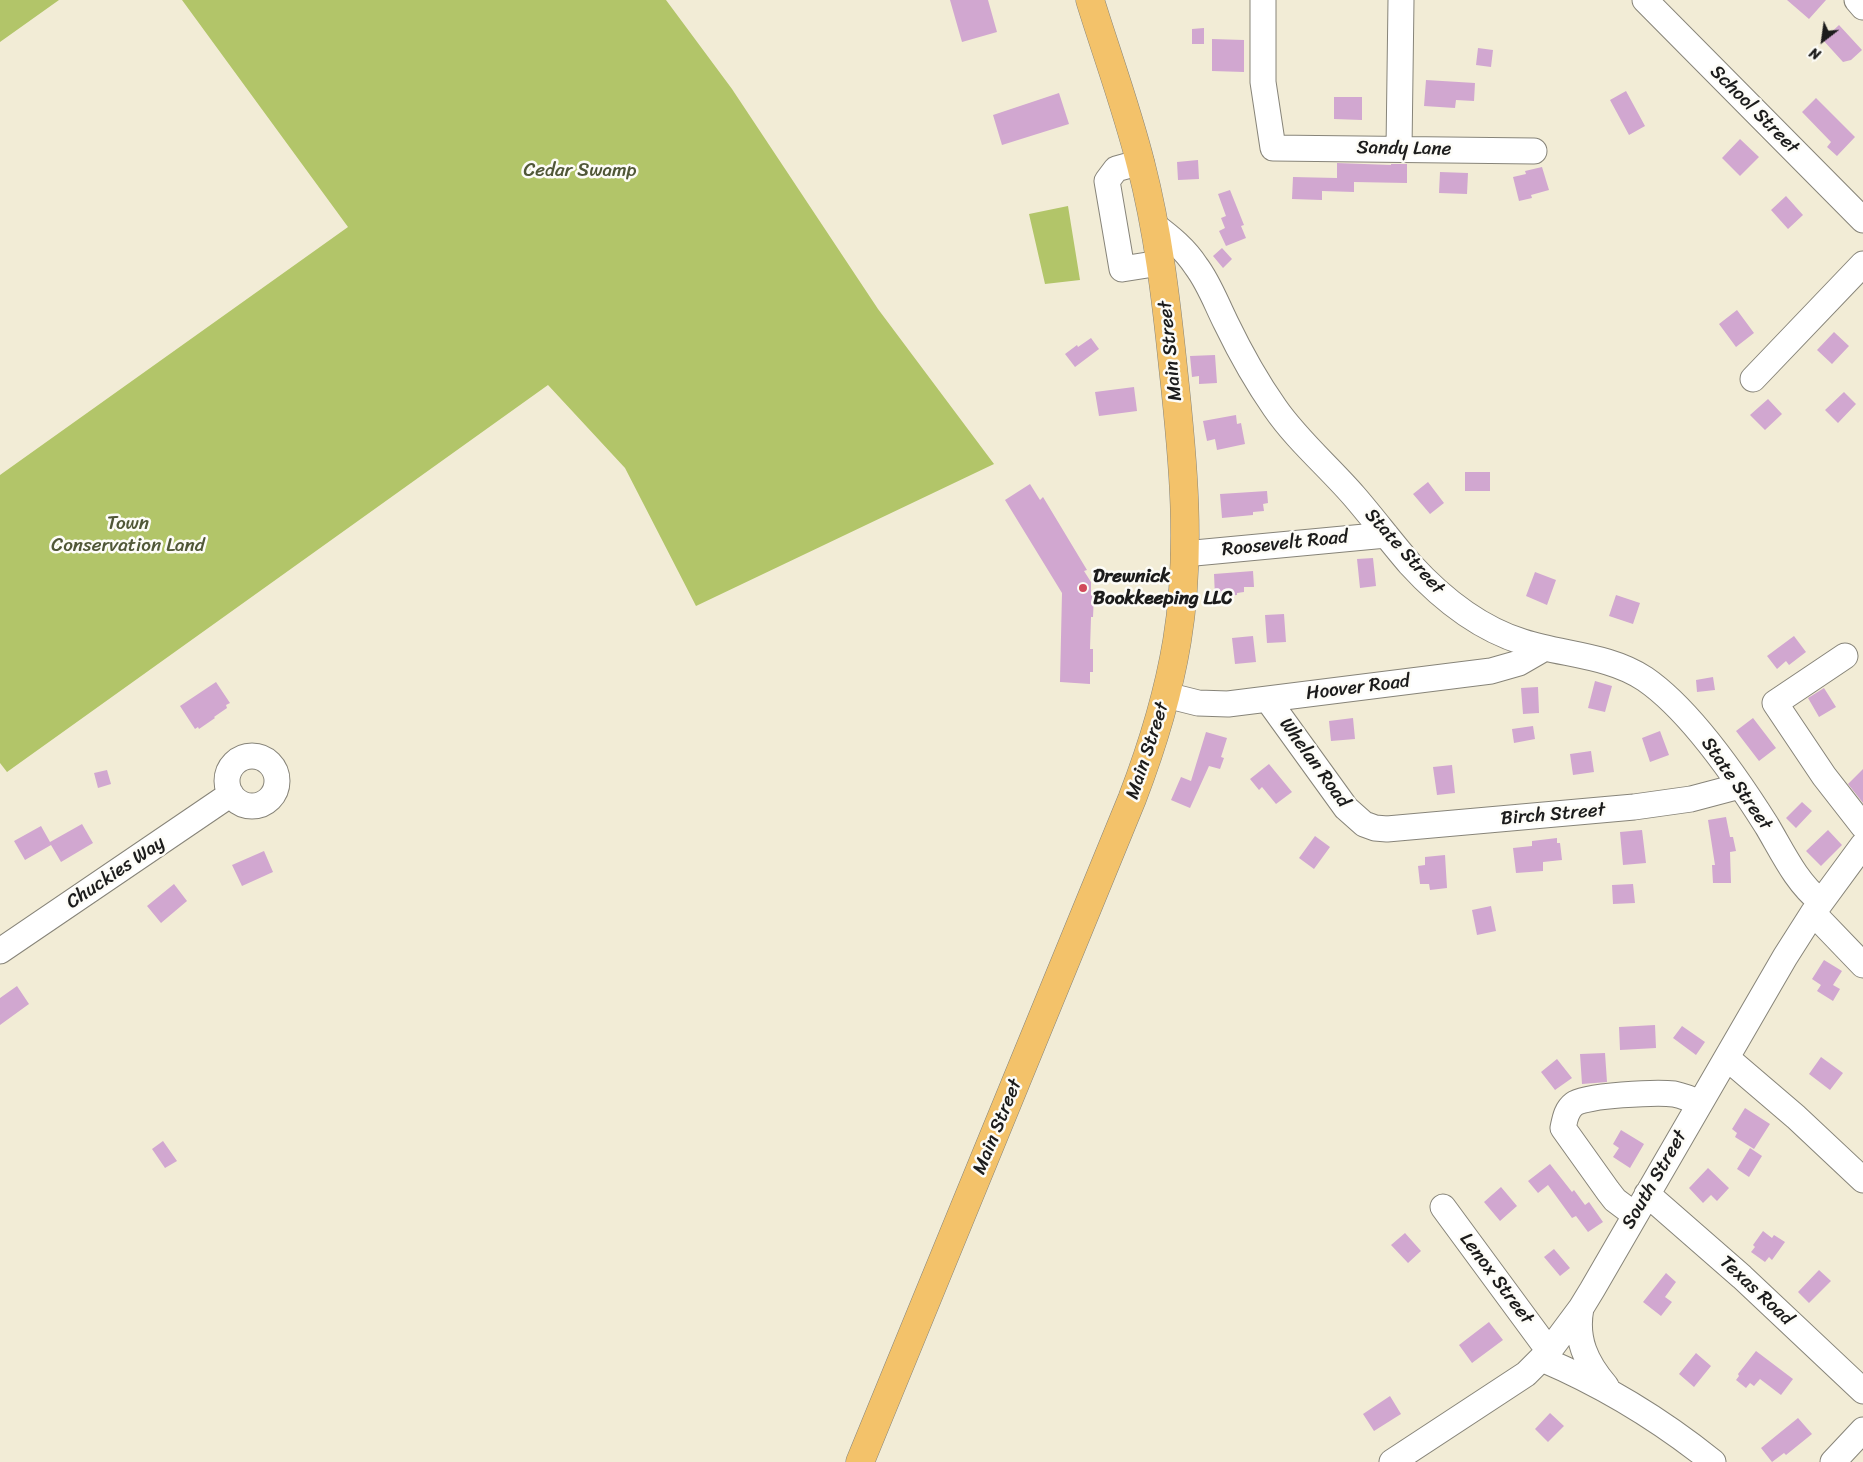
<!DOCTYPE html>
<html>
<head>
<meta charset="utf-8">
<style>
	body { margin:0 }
	#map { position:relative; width:1863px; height:1462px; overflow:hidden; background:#f2ecd6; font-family:Sriracha,sans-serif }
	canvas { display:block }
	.north { position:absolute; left:1798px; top:15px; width:50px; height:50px; -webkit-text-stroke:4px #fdfcf7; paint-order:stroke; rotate:210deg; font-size:14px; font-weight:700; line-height:20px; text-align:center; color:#1c1c1c }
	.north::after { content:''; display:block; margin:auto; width:18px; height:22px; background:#1c1c1c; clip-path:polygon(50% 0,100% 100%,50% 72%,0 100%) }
</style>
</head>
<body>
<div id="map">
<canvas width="1863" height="1462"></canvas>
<div class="north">N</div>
</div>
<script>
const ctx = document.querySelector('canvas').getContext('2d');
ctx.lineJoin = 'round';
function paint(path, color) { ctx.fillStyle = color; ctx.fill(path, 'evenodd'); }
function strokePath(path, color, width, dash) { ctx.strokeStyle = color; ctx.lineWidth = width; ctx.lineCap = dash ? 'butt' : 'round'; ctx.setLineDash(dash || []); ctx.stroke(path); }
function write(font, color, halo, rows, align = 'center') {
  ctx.font = font + ' Sriracha,sans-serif'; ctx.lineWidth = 5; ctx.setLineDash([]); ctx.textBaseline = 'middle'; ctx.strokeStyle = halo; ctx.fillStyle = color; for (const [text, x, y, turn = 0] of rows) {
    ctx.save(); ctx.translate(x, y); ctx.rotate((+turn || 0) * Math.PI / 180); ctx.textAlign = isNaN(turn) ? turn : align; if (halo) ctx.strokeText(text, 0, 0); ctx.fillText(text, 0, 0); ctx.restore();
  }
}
paint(new Path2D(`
	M0 0H59L0 42Z
	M182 0H666L732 89 878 309 994 464 696 606 625 468 548 385 7 772 0 763V475L348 227Z
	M1068 206 1080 280 1045 284 1029 214Z`), '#b2c569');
paint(new Path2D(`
	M950 0H988L997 32 962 42Z
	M1787 0H1826L1809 19Z
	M1839 25 1862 50 1851 60 1843 62 1823 40Z
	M1204 28V44H1192V29Z
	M1212 39 1244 40V72L1212 71Z
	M1478 48 1493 50 1491 67 1476 65Z
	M1426 80 1475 83 1474 101 1456 100 1455 108 1424 106Z
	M1626 91 1645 126 1629 135 1610 100Z
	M1059 93 1069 124 1002 145 993 115Z
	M1334 97H1362V120L1334 119Z
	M1816 98 1855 137 1837 156 1827 147 1831 142 1802 112Z
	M1740 139 1759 157 1740 176 1722 158Z
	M1198 160 1199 179 1178 180 1177 162Z
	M1337 163 1391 165V164H1407V183L1354 182V192L1322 191V200L1292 199 1293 177 1337 178Z
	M1542 167 1549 190 1531 195 1532 198 1519 201 1513 177 1526 174 1525 171Z
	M1440 172 1468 173 1467 194 1439 193Z
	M1230 190 1244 225 1241 226 1246 238 1226 246 1219 231 1225 228 1221 218 1226 216 1218 194Z
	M1786 196 1803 215 1788 229 1771 210Z
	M1222 248 1232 259 1223 268 1213 256Z
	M1737 310 1754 333 1736 347 1719 324Z
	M1834 332 1849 346 1832 364 1817 350Z
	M1091 338 1099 349 1075 367 1065 354 1077 345 1078 347Z
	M1215 355 1217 383 1199 384V376L1192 377 1190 356Z
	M1134 387 1137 411 1099 416 1095 392Z
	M1844 392 1856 404 1838 423 1825 410Z
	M1768 399 1782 414 1765 430 1750 415Z
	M1236 415 1237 424 1241 423 1245 444 1217 450 1215 439 1207 441 1203 421Z
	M1465 472H1490V491H1465Z
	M1428 482 1444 503 1430 514 1413 494Z
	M1030 484 1040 500 1043 497 1087 570 1084 571 1091 582V595H1094L1093 617H1091L1090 649H1093V672H1090V684L1060 682 1062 593 1005 500Z
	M1267 491 1268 503 1263 504 1264 511 1253 512V515L1222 518 1220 494Z
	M1373 558 1376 586 1360 588 1357 559Z
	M1253 571 1254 587H1244V592L1237 593V595L1215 597 1214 574Z
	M1535 572 1556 580 1547 605 1526 596Z
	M1616 595 1640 603 1633 624 1609 616Z
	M1284 614 1286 642 1267 643 1265 615Z
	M1253 636 1256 662 1235 664 1232 638Z
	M1794 636 1806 652 1789 665 1786 661 1777 669 1767 656Z
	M1713 677 1715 690 1697 692 1696 680Z
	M1595 681 1612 686 1605 712 1588 708Z
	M216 682 230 703 226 705 227 708 214 717 215 718 199 729 198 727 195 729 180 706Z
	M1538 687 1539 713 1523 714 1521 688Z
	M1824 688 1836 707 1819 717 1808 698Z
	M1353 718 1355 739 1331 741 1329 721Z
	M1753 718 1776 748 1759 761 1736 731Z
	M1533 726 1535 739 1514 743 1512 729Z
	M1660 731 1669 755 1650 762 1642 738Z
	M1206 732 1227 738 1221 757 1224 758 1220 769 1209 766 1190 808 1171 800 1181 777 1191 781Z
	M1591 751 1594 772 1573 775 1570 754Z
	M1269 764 1292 792 1276 804 1262 787 1259 790 1250 779Z
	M1452 765 1455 793 1437 795 1433 767Z
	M1863 769V803L1848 784Z
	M107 770 111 784 98 788 94 773Z
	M1802 802 1812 811 1796 828 1786 818Z
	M1726 817 1730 837H1733L1736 851 1730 852 1731 883H1713L1712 865H1715L1708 820Z
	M82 824 93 843 61 862 51 845 25 860 14 841 41 826 50 842Z
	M1642 830 1646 863 1623 865 1620 832Z
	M1828 830 1842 845 1821 866 1806 851Z
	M1315 836 1330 847 1314 869 1299 858Z
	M1557 838V843H1560L1562 860 1543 862V871L1516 873 1513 848 1532 846V841Z
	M264 851 273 872 242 886 232 865Z
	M1445 855 1447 888 1430 890 1429 884H1420L1418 866 1425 865V857Z
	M174 884 187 901 161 923 147 906Z
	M1633 884 1635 903 1613 904 1612 885Z
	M1491 906 1496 931 1477 935 1472 910Z
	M1824 960 1842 971 1833 985 1840 989 1833 1001 1817 991 1821 985 1812 979Z
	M17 986 29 1004 0 1025V998Z
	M1655 1025 1656 1048 1620 1050 1619 1027Z
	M1682 1026 1705 1042 1696 1055 1673 1038Z
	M1605 1053 1607 1082 1582 1084 1580 1054Z
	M1821 1057 1843 1073 1830 1090 1809 1074Z
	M1557 1059 1572 1078 1555 1090 1541 1072Z
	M1745 1108 1770 1124 1754 1149 1735 1137 1737 1133 1732 1129Z
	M1621 1130 1644 1144 1630 1168 1613 1157 1619 1148 1613 1144Z
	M163 1141 177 1161 165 1168 152 1149Z
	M1750 1148 1762 1156 1749 1177 1737 1169Z
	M1550 1164 1572 1192 1574 1190 1585 1205 1589 1202 1603 1222 1588 1232 1576 1216 1572 1218 1548 1185 1538 1193 1528 1181Z
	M1708 1168 1729 1188 1717 1201 1711 1195 1703 1203 1689 1188Z
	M1501 1187 1517 1206 1500 1221 1484 1202Z
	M1763 1231 1772 1238 1774 1235 1785 1242 1772 1260 1769 1257 1765 1262 1751 1252 1755 1247 1753 1245Z
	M1405 1233 1421 1251 1408 1263 1391 1245Z
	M1554 1249 1570 1268 1560 1276 1544 1257Z
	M1819 1270 1831 1281 1809 1303 1798 1292Z
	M1666 1273 1676 1282 1665 1297 1672 1302 1661 1316 1643 1302Z
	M1489 1322 1503 1340 1472 1363 1459 1345Z
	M1756 1351 1793 1379 1781 1395 1760 1379 1754 1386 1750 1383 1746 1388 1736 1380 1739 1376 1738 1374Z
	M1696 1353 1711 1366 1694 1387 1679 1374Z
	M1390 1396 1401 1414 1374 1431 1363 1414Z
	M1550 1413 1564 1426 1548 1442 1535 1429Z
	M1798 1418 1812 1434 1786 1455 1784 1453 1772 1462 1761 1448Z`), '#d1a7d0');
const minor = new Path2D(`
	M1263 0V82L1273 148 1534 151
	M1645 0 1863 220
	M1857 0 1863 7
	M1399 149 1401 0
	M1141 162 1116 169 1107 181 1122 269 1160 263
	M1154 225C1170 237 1185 249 1196 266 1209 283 1216 303 1226 323 1240 352 1256 381 1275 408 1297 440 1328 466 1354 496 1373 518 1391 542 1410 564 1441 598 1478 628 1523 642 1563 655 1609 655 1645 679 1690 710 1738 780 1767 826 1783 853 1796 882 1821 902
	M1753 379 1863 264
	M1184 554 1386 535
	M1845 656 1775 703 1824 776 1863 826
	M1166 695 1198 703 1228 704 1491 671 1519 663 1545 648
	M1268 700 1346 808 1364 824 1375 828 1387 829 1634 807 1691 799 1740 786
	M227 781a25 25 0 1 1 50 0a25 25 0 1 1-50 0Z
	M1813 913 1863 965
	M0 951 231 794
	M1727 1058 1796 1117 1863 1180
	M1647 1194 1742 1277 1863 1391
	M1443 1207 1549 1351
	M1635 1215 1615 1200 1608 1191 1563 1128C1565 1119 1566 1110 1574 1104 1585 1095 1658 1092 1674 1094 1683 1096 1691 1099 1700 1103
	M1581 1308C1575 1339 1586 1363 1606 1386
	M1542 1359C1603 1385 1662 1421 1713 1462
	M1392 1462 1526 1374 1549 1351 1581 1308 1592 1290 1785 957 1813 913 1863 845
	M1833 1462 1863 1430`);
const major = new Path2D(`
	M860 1462 1132 799C1152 747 1168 696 1177 641 1192 550 1183 458 1173 367 1166 299 1158 231 1141 165 1127 109 1107 55 1090 0`);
strokePath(minor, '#878479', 27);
strokePath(major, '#878479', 29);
strokePath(minor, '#fff', 25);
strokePath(major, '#f3c26a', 28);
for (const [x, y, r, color] of [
	[1083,588,5,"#d1495b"]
]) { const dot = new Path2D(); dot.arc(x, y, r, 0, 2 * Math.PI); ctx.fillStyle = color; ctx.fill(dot); strokePath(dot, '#fdfcf7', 2); }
write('19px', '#1c1c1c', '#fdfcf7', [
	["School Street",1754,110,45],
	["Sandy Lane",1404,149,1],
	["Main Street",1171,351,-96],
	["Roosevelt Road",1285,544,-6],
	["State Street",1404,552,48],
	["Hoover Road",1358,688,-7],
	["Main Street",1148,751,-72],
	["Whelan Road",1314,763,54],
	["State Street",1736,784,55],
	["Birch Street",1553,815,-5],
	["Chuckies Way",116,873,-34],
	["Main Street",998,1127,-68],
	["South Street",1655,1180,-60],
	["Lenox Street",1496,1279,53],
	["Texas Road",1756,1291,43]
]);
write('19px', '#505737', '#fdfcf7', [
	["Cedar Swamp",580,171],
	["Town",128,524],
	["Conservation Land",128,546]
]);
write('bold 19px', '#1c1c1c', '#fdfcf7', [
	["Drewnick",1093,577],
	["Bookkeeping LLC",1093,599]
], 'left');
</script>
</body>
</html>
